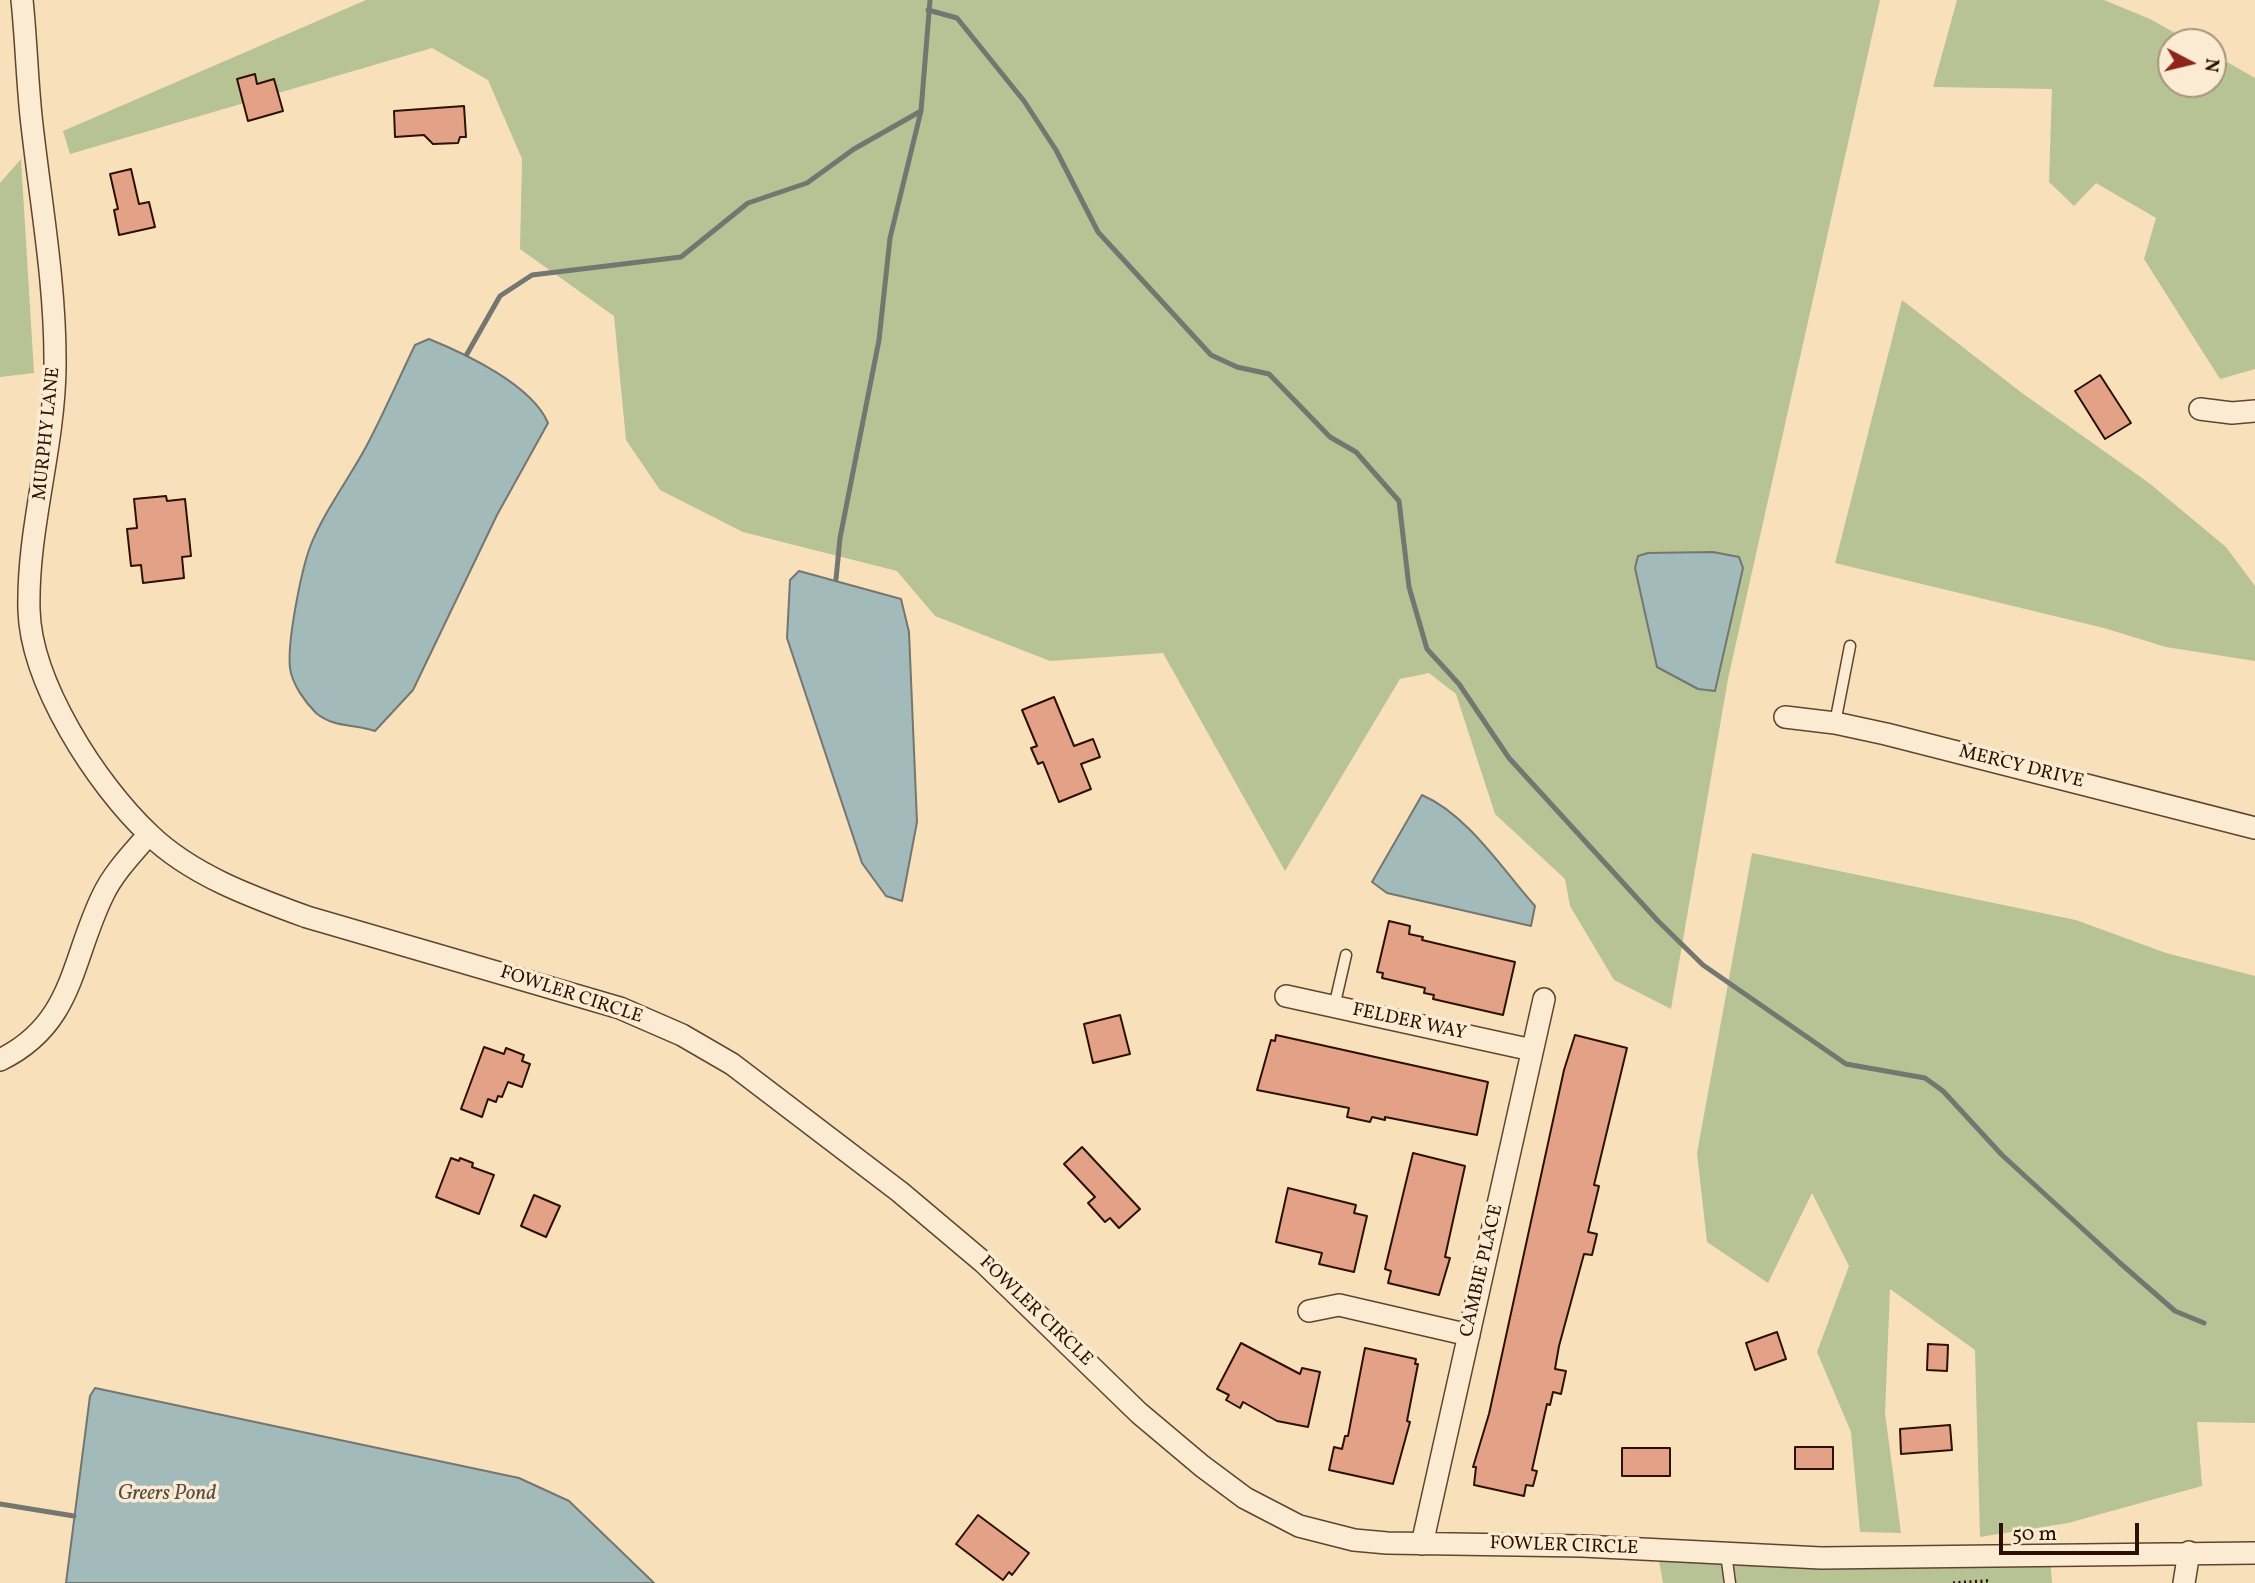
<!DOCTYPE html>
<html>
<head>
<meta charset="utf-8">
<style>
	body { margin:0 }
	#map { position:relative; width:2255px; height:1583px; overflow:hidden; background:#f8e0ba; font-family:Vollkorn,serif }
	canvas { display:block }
	.north { position:absolute; left:2157px; top:28px; width:70px; height:70px; box-sizing:border-box; background:#faebd2; border:2px solid #a8947e; border-radius:50%; rotate:97deg; font-size:19px; font-weight:700; line-height:28px; text-align:center; color:#2d1100 }
	.north::after { content:''; display:block; margin:auto; width:24px; height:32px; background:#8f2418; clip-path:polygon(50% 0,100% 100%,50% 72%,0 100%) }
	.scale { position:absolute; left:1999px; top:1523px; width:140px; height:32px; box-sizing:border-box; border:4px solid #2d1100; border-top:0; padding-left:9px; font-size:21px; line-height:24px; white-space:nowrap; color:#2d1100; -webkit-text-stroke:5px #faebd2; paint-order:stroke }
</style>
</head>
<body>
<div id="map">
<canvas width="2255" height="1583"></canvas>
<div class="north">N</div>
<div class="scale">50 m</div>
</div>
<script>
const ctx = document.querySelector('canvas').getContext('2d');
ctx.lineJoin = 'round';
function paint(path, color) { ctx.fillStyle = color; ctx.fill(path, 'evenodd'); }
function strokePath(path, color, width, dash) { ctx.strokeStyle = color; ctx.lineWidth = width; ctx.lineCap = dash ? 'butt' : 'round'; ctx.setLineDash(dash || []); ctx.stroke(path); }
function write(font, color, halo, rows, align = 'center') {
  ctx.font = font + ' Vollkorn,serif'; ctx.lineWidth = 7; ctx.setLineDash([]); ctx.textBaseline = 'middle'; ctx.strokeStyle = halo; ctx.fillStyle = color; for (const [text, x, y, turn = 0] of rows) {
    ctx.save(); ctx.translate(x, y); ctx.rotate((+turn || 0) * Math.PI / 180); ctx.textAlign = isNaN(turn) ? turn : align; if (halo) ctx.strokeText(text, 0, 0); ctx.fillText(text, 0, 0); ctx.restore();
  }
}
paint(new Path2D(`
	M366 0H1880L1728 679 1671 1009 1614 980 1570 906 1565 879 1495 814 1456 694 1429 673 1400 679 1285 871 1163 653 1050 661 935 616 897 571 743 532 660 490 626 440 614 316 520 249 522 159 488 80 432 48 70 154 63 131Z
	M1957 0H2104L2150 19 2191 42H2171V84H2213V54L2255 78V369L2220 379 2144 259 2156 218 2096 183 2074 206 2049 182 2052 89 1933 87Z
	M21 159 34 373 0 377V183Z
	M1902 300 2022 393 2149 483 2226 547 2255 586V661L2166 647 2104 628 1835 563Z
	M1752 853 2076 920 2166 953 2255 976V1423L2197 1422 2202 1486 2068 1523 1980 1537 1975 1350 1890 1289 1885 1413 1901 1533 1860 1532 1851 1432 1817 1352 1849 1266 1812 1193 1768 1283 1707 1242 1697 1153Z
	M1726 1554 2050 1560 2052 1583H1663L1659 1561Z`), '#b7c394');
const water = new Path2D(`
	M429 339C466 354 532 385 548 423L497 515 413 690 375 731C354 724 334 728 316 713 305 702 292 684 290 668 287 642 301 572 310 547 324 511 349 479 367 445 384 413 399 378 415 345Z
	M1713 552 1739 557 1743 568 1715 691 1698 689 1657 667 1635 568 1638 556 1648 553Z
	M799 571 901 599 909 632 917 822 902 901 886 896 862 863 787 638 790 580Z
	M1422 795C1468 815 1502 869 1535 906L1531 926 1387 893 1372 882Z
	M95 1388 519 1478 569 1501 654 1583H66L90 1396Z`);
paint(water, '#a3babb');
strokePath(water, '#747670', 2);
strokePath(new Path2D(`
	M928 10 957 18 1024 101 1056 150 1098 232 1211 355 1237 367 1269 374 1330 437 1356 452 1399 501 1409 587 1427 649 1459 684 1509 758 1658 921 1703 965 1846 1064 1925 1078 1943 1091 2002 1155 2120 1263 2175 1311 2204 1323
	M467 354 500 296 532 275 681 257 748 203 807 183 854 149 921 111
	M836 579 840 538 879 340 890 238 921 111 930 0
	M0 1504 74 1516`), '#747670', 5);
const building = new Path2D(`
	M255 74 257 84 274 79 283 111 248 121 237 79Z
	M464 106 466 137H460L458 143 433 144 424 135 395 137 394 111Z
	M131 169 139 204 149 202 155 227 119 235 114 210 118 209 110 174Z
	M2100 375 2131 423 2105 439 2075 391Z
	M166 496 167 501 185 499 191 556 182 557 184 578 143 583 141 565 131 566 127 529 137 528 134 499Z
	M1054 697 1074 746 1093 739 1100 757 1081 764 1091 789 1059 802 1043 762 1038 764 1031 748 1037 746 1022 710Z
	M1389 921 1410 926 1409 934 1423 937 1422 940 1515 962 1503 1015 1433 999 1434 995 1424 993 1425 988 1382 978 1383 973 1377 972Z
	M1120 1015 1130 1054 1093 1063 1084 1024Z
	M1276 1035 1488 1082 1477 1135 1385 1117V1120L1372 1117 1370 1122 1347 1117 1349 1108 1257 1090 1271 1040 1275 1041Z
	M1575 1035 1627 1048 1594 1185 1599 1186 1588 1232 1597 1234 1592 1255 1584 1254 1559 1346 1555 1369 1566 1371 1561 1394 1553 1392 1550 1405 1547 1404 1532 1470 1537 1471 1533 1486 1526 1485 1524 1496 1474 1485 1476 1467H1473L1489 1414 1564 1070Z
	M484 1047 504 1054 506 1048 524 1055 522 1061 530 1064 522 1087 508 1082 502 1097 498 1096 496 1102 488 1099 482 1117 461 1109Z
	M1082 1147 1140 1209 1119 1228 1110 1218 1105 1222 1088 1203 1095 1197 1064 1164Z
	M1413 1153 1465 1166 1445 1257 1450 1258 1439 1295 1388 1283 1391 1271 1385 1269Z
	M451 1158 459 1161 460 1158 473 1163 472 1167 494 1175 479 1214 436 1197Z
	M1288 1188 1356 1205 1354 1213 1367 1216 1354 1272 1319 1264 1322 1253 1276 1242Z
	M534 1195 560 1206 546 1237 521 1226Z
	M1777 1332 1786 1359 1755 1370 1746 1343Z
	M1241 1343 1300 1374 1302 1368 1320 1372 1308 1427 1277 1421 1243 1402 1240 1408 1226 1400 1229 1395 1217 1389Z
	M1928 1344 1948 1345 1947 1371 1927 1370Z
	M1365 1348 1416 1359 1415 1364H1418L1407 1421 1410 1422 1393 1484 1329 1470 1334 1447 1342 1449 1345 1436H1348Z
	M1950 1425 1952 1450 1901 1454 1900 1429Z
	M1795 1447H1833V1469H1795Z
	M1622 1448H1670V1476H1622Z
	M978 1515 1029 1553 1012 1575 1009 1572 1003 1580 956 1544Z`);
paint(building, '#e3a288');
strokePath(building, '#2d1100', 2);
const lane = new Path2D(`
	M1835 723 1850 646
	M1334 1007 1346 955
	M1726 1554 1730 1583`);
const street = new Path2D(`
	M22 0C26 38 27 77 31 116 40 200 56 283 55 368 54 449 27 529 29 610 31 683 96 784 149 834 191 875 252 897 307 917L620 1008 682 1035 732 1064 900 1192 983 1262 1139 1413 1202 1466 1245 1498 1299 1526 1354 1540 1387 1543 1582 1546 1821 1558 2255 1553
	M2200 409 2232 413 2255 411
	M1785 717 1835 723 1886 734 2255 828
	M1286 996 1532 1050
	M0 1060C74 1024 71 960 103 895 114 872 132 854 149 834
	M1309 1311 1339 1305 1469 1335
	M1422 1544 1544 999
	M2184 1583 2189 1552`);
strokePath(lane, '#60452e', 13);
strokePath(street, '#60452e', 24);
strokePath(new Path2D(`
	M1953 1583 1987 1581 1991 1583`), '#2d1100', 3.5, [2, 3.5]);
strokePath(lane, '#faebd2', 10);
strokePath(street, '#faebd2', 21);
write('19px', '#2d1100', '#faebd2', [
	["MURPHY LANE",48,434,-84],
	["MERCY DRIVE",2021,768,14],
	["FOWLER CIRCLE",571,996,18],
	["FELDER WAY",1409,1023,12],
	["CAMBIE PLACE",1483,1271,-77],
	["FOWLER CIRCLE",1035,1312,44],
	["FOWLER CIRCLE",1564,1547,2]
]);
write('italic 21px', '#564c41', '#faebd2', [
	["Greers Pond",167,1495]
]);
</script>
</body>
</html>
